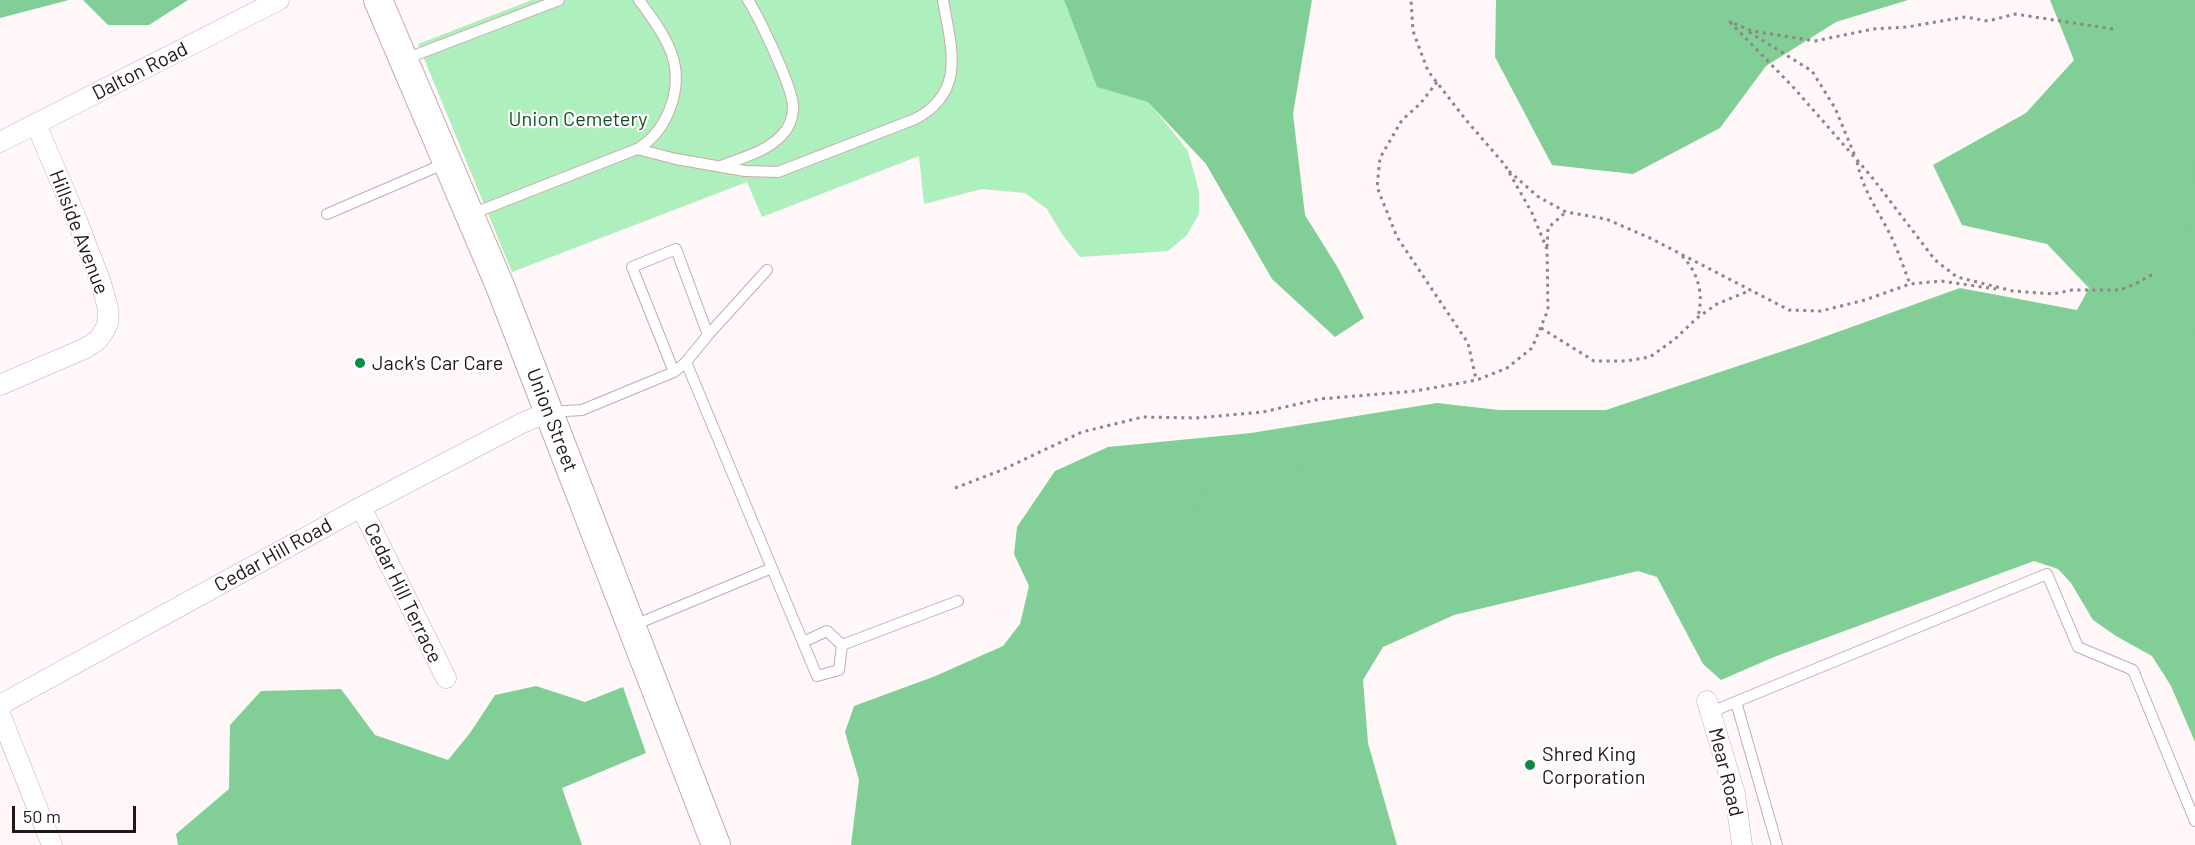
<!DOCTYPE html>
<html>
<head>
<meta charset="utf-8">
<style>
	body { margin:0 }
	#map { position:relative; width:2195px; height:845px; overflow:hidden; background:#fff7f8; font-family:Barlow,sans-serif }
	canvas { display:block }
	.scale { position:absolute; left:12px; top:806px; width:124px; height:27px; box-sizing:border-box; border:3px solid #221617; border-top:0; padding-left:8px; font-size:18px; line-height:21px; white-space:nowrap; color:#221617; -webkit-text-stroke:4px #fff; paint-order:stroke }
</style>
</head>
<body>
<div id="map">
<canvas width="2195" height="845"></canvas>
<div class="scale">50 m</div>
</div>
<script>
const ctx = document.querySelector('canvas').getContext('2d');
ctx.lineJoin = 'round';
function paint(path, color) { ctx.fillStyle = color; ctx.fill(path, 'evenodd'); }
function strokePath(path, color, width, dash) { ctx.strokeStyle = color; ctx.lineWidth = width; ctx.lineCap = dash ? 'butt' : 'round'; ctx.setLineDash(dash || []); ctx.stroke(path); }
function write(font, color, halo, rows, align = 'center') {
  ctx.font = font + ' Barlow,sans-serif'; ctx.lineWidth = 4.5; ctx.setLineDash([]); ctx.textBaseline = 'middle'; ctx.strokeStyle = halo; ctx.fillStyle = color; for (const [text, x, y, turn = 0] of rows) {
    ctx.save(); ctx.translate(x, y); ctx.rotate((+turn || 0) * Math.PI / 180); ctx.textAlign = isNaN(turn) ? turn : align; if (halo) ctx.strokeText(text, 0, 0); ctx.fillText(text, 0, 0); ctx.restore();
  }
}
paint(new Path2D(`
	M532 0H1064L1097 87 1148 101 1188 151 1199 191V214L1187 235 1168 251 1080 257 1062 234 1047 209 1025 193 982 189 924 204 919 156 762 217 747 182 512 272 418 44Z`), '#aeefbe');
paint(new Path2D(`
	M0 0H69L0 18Z
	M83 0H188L149 25H108Z
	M1064 0H1312L1293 114 1305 215 1338 268 1364 318 1335 337 1272 279 1206 164 1148 102 1097 87Z
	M1496 0H1908L1836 22 1766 66 1720 128 1633 174 1552 165 1495 57Z
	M2050 0H2195V742L2171 686 2152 656 2116 636 2093 620 2071 583 2058 569 2034 561 1774 657 1721 680 1703 664 1657 577 1638 571 1454 615 1383 647 1363 680 1368 743 1397 845H851L859 780 845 732 854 706 933 677 1003 646 1020 624 1029 586 1014 554 1017 527 1055 471 1108 447 1251 433 1437 403 1499 410H1606L1807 343 1960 288 2077 310 2089 288 2047 244 1962 225 1933 165 2026 113 2074 60Z
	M536 686 585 702 623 687 646 753 562 788 582 845H178L176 834 229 789 230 725 261 691 341 689 375 735 448 760 470 733 495 695Z`), '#81cf97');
strokePath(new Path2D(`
	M2195 163 2187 217 2189 267 2187 297 2191 323 2195 334
	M1189 528 1203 494 1215 484 1228 479 1269 475 1306 467 1323 466 1344 469 1371 467 1407 470 1451 467 1491 472 1507 471 1535 473 1583 483 1615 480 1657 481 1825 504 1921 522H1943L1982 509 2039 497 2058 489 2096 480 2122 467 2137 464 2166 469 2195 467`), '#80cd95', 5);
const service = new Path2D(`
	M405 59 559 0
	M637 149 676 159 745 171 778 172 915 119C967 92 951 47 943 0
	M721 166C741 158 768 151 782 135 790 127 793 116 793 106 792 86 760 19 748 0
	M327 214 446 163
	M469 215 637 149C653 140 662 128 669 111 688 65 665 36 639 0
	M708 335 767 270
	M674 372 632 267 676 249 708 335 686 362
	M549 412 582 410 674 372 686 362 817 676 839 670 842 645 958 601
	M632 626 772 568
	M803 642 827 631 842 645
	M1736 702 1777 845
	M1711 712 2047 574 2078 647 2133 670 2195 821`);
const minor = new Path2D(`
	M0 142 279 0
	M0 385 86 348 98 340 104 331 108 323V308L100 280 76 218 36 124
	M361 507 446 678
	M1707 701 1735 794 1742 845
	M0 705 361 507 522 423 549 412
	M0 714 52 845`);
const secondary = new Path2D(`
	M378 0 500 286 716 845`);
strokePath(service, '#caa9ac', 12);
strokePath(minor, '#caa9ac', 21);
strokePath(secondary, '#caa9ac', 30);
strokePath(new Path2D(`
	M2113 29 2015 14 1988 21 1965 17 1907 27 1873 29 1815 41 1752 31 1730 22 1794 88 1871 176 1935 260 1957 277 2013 291 2053 294 2072 290H2120L2135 284 2155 273
	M1749 32 1812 71 1835 108 1855 156
	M1437 82 1420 104 1402 120 1380 158 1377 187 1397 237 1468 343 1476 379
	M1857 162C1863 188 1872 201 1884 223 1895 242 1902 263 1910 284
	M1509 171 1537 196 1566 212 1606 219 1650 238 1789 310 1821 311 1865 300 1910 284 1941 281 1996 289
	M1547 247 1548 228 1566 212
	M1682 256C1698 272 1704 294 1698 316
	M1541 328 1594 361H1626L1650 357 1675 339 1697 318 1717 304 1751 290
	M955 488 1002 470 1082 432 1143 417 1196 418 1263 412 1320 399 1415 391 1477 380 1507 368 1532 348 1548 310 1547 249 1532 213 1505 165 1466 120 1428 71 1413 31 1411 0`), '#8f8586', 3, [3, 4.5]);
strokePath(service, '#fff', 10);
strokePath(minor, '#fff', 20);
strokePath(secondary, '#fff', 28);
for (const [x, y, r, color] of [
	[360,363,6,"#0b8b46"],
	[1530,765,6,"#0b8b46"]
]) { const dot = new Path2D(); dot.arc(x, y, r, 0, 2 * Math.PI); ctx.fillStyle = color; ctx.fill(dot); strokePath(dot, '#fff', 2); }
write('20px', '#221617', '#fff', [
	["Dalton Road",140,71,-27],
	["Hillside Avenue",79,232,69],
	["Union Street",552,420,69],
	["Cedar Hill Road",273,555,-29],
	["Cedar Hill Terrace",403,593,64],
	["Mear Road",1726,772,76]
]);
write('20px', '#124c28', '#fff', [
	["Union Cemetery",578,119]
]);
write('20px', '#221617', '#fff', [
	["Jack's Car Care",372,363],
	["Shred King",1542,754],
	["Corporation",1542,777]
], 'left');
</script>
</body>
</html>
